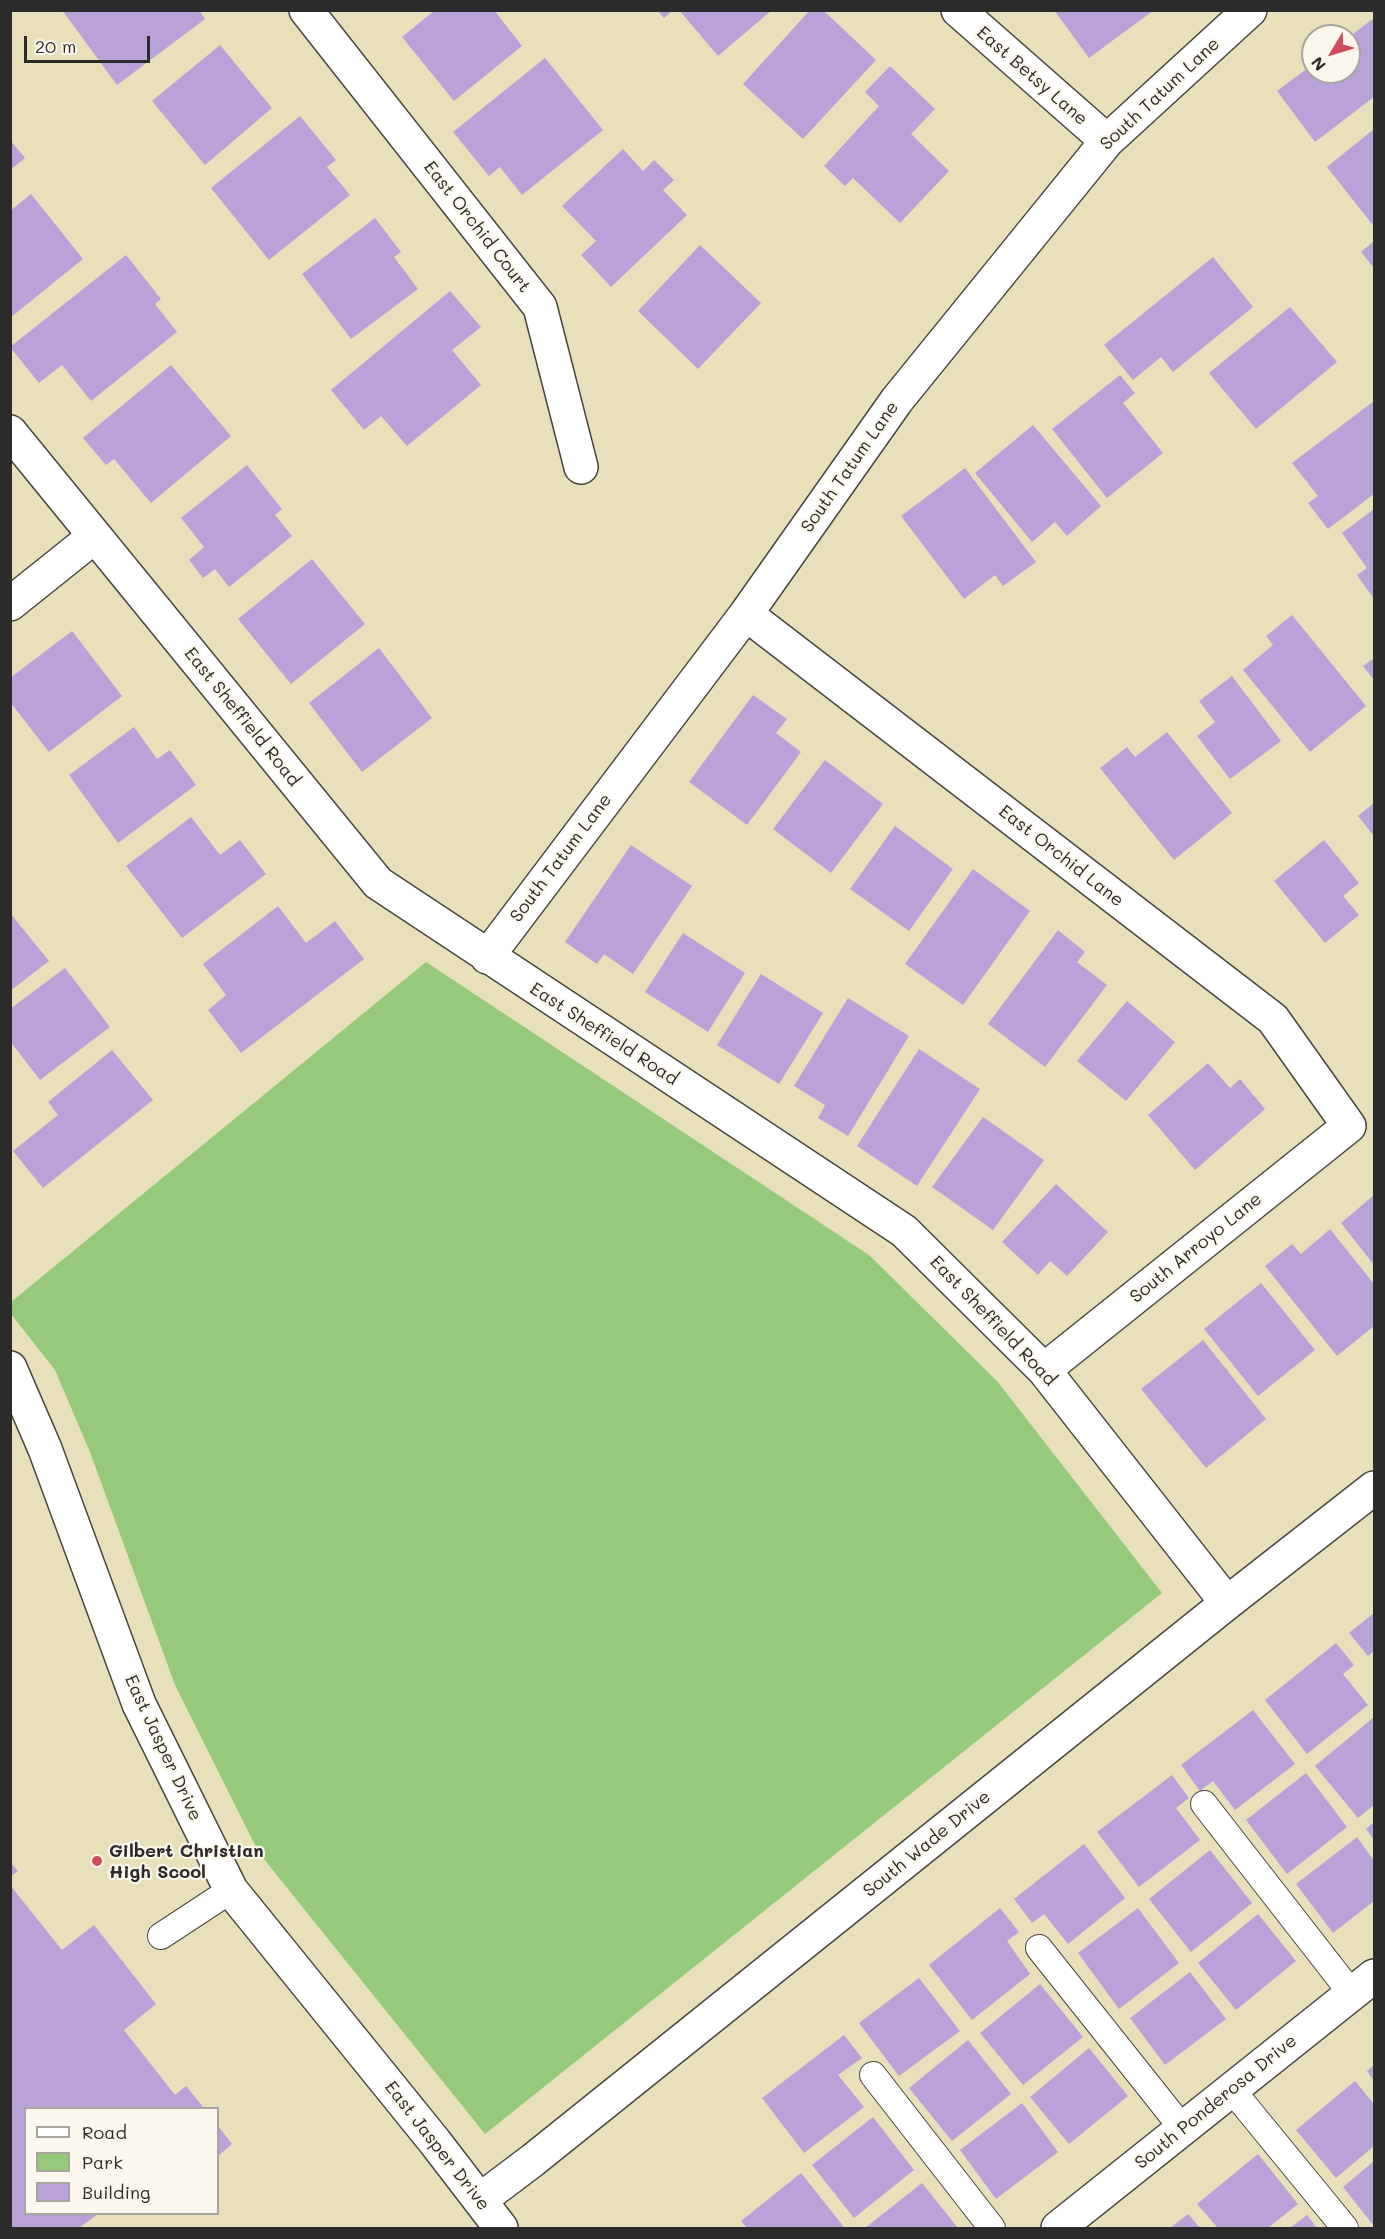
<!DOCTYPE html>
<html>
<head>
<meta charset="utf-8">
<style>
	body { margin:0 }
	#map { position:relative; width:1385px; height:2239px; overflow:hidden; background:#e7e0bb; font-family:Mali,sans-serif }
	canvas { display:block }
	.frame { position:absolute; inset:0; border:12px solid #2b2b2b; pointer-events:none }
	.legend { position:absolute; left:24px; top:2107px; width:195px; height:108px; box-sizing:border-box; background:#fbf7ec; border:2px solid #a8a59f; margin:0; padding:8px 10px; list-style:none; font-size:18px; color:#2b2b2b }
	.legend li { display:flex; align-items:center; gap:12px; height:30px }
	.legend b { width:30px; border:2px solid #a8a59f }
	.north { position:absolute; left:1301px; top:24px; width:60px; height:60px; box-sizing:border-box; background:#fbf7ec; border:2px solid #a8a59f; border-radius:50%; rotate:232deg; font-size:16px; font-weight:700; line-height:24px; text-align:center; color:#2b2b2b }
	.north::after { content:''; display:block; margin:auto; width:21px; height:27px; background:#d1495b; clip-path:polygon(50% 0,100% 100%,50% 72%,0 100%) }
	.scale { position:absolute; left:24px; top:36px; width:126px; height:27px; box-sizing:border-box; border:3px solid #2b2b2b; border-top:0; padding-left:8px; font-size:18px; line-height:21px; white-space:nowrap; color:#2b2b2b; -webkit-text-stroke:4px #fbf7ec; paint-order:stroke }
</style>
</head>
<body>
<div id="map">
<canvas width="1385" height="2239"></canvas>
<div class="frame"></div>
<ul class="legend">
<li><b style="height:8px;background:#fff"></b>Road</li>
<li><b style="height:16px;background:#97c97a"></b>Park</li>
<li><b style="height:16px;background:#b8a2d8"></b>Building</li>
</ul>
<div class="north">N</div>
<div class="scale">20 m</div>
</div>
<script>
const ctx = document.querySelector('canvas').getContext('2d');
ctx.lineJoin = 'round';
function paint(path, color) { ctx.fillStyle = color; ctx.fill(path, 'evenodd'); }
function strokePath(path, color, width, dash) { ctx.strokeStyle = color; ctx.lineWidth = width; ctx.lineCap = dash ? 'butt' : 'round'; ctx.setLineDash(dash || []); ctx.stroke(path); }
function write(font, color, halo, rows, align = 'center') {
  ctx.font = font + ' Mali,sans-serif'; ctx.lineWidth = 4.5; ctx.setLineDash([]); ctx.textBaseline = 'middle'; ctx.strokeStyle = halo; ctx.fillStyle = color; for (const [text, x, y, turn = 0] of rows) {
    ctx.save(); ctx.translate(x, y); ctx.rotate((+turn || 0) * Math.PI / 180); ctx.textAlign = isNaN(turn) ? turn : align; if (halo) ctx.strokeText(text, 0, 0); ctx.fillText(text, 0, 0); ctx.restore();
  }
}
paint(new Path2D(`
	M426 962 869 1255 997 1381 1162 1593 485 2134 259 1853 175 1685 90 1452 55 1370 11 1314V1302Z`), '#97c97a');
paint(new Path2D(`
	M62 10H199L205 19 117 85Z
	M435 10H494L522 46 454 101 402 37Z
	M657 10H673L664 18Z
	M679 10H772L718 56Z
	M810 10H823L876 60 803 139 743 84Z
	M1054 10H1154L1089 58Z
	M1374 18V97L1315 142 1277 91 1313 64V72H1349V37Z
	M220 45 272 108 205 165 152 101Z
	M545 58 603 130 522 195 500 167 489 176 453 132Z
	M890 66 935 109 911 134 949 171 900 223 853 178 845 186 824 166 879 106 865 92Z
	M300 116 336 160 327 167 350 195 269 260 211 188Z
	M1374 129V222L1372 224 1327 167Z
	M10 140 25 158 10 170Z
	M623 149 643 171 654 160 674 180 663 190 687 215 611 287 581 255 596 241 562 206Z
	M31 194 83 259 10 318V211Z
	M375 218 401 252 394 257 418 289 351 339 302 274Z
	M1374 241V268L1361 252Z
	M700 245 761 303 698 369 638 311Z
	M126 255 161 299 155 304 177 332 91 401 62 365 39 383 10 347Z
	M1213 257 1253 307 1173 372 1161 357 1133 380 1104 345Z
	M450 291 481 327 452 350 481 385 407 446 381 416 364 430 331 390Z
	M1290 307 1337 362 1256 429 1209 373Z
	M171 365 231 436 151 503 114 459 106 465 83 438Z
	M1120 375 1135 393 1123 403 1163 453 1107 498 1052 429Z
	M1374 401V494L1328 529 1308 503 1318 496 1292 463Z
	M1033 425 1101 506 1067 536 1055 522 1032 542 975 473Z
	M247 465 282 509 275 515 292 536 229 587 215 569 203 578 189 560 204 547 181 518Z
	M965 468 1036 562 1003 586 995 575 964 599 901 516Z
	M1374 509V599L1357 575 1367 568 1342 533Z
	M312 559 365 624 291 684 238 619Z
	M1292 615 1366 706 1310 752 1243 670 1273 645 1266 636Z
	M72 631 122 696 49 752 10 702V678Z
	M379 648 432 718 362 772 309 703Z
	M1374 658V680L1363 666Z
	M1232 676 1281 741 1230 779 1197 736 1215 722 1199 701Z
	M753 695 787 719 776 733 801 752 747 825 689 782Z
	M134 727 157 759 170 750 196 785 118 843 69 775Z
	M1167 732 1232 813 1174 860 1100 768 1127 747 1135 757Z
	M825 760 883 804 831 873 773 829Z
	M1374 803V836L1358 816Z
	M191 817 220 855 240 840 266 874 182 938 126 866Z
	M895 826 953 869 909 931 850 889Z
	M1324 840 1359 883 1343 896 1359 915 1325 943 1274 881Z
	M631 845 692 886 633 974 604 954 597 964 565 942Z
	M973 869 1030 911 963 1005 905 964Z
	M278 906 306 943 335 921 364 959 241 1053 208 1010 226 995 203 964Z
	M10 913 49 961 10 991Z
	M1058 930 1085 952 1077 962 1107 985 1045 1067 988 1024Z
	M683 933 745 973 708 1032 645 992Z
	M65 968 110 1027 40 1080 10 1041V1009Z
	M761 974 823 1013 779 1084 717 1045Z
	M848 998 909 1036 848 1136 818 1118 825 1105 794 1086Z
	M1127 1001 1175 1042 1126 1101 1077 1061Z
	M919 1049 980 1089 917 1186 857 1146Z
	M112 1050 153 1100 43 1188 13 1151 58 1115 48 1102Z
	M1208 1063 1230 1088 1240 1079 1265 1109 1195 1170 1148 1115Z
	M983 1117 1044 1160 993 1230 932 1187Z
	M1056 1184 1108 1232 1067 1276 1050 1261 1038 1275 1002 1242Z
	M1374 1195V1265L1341 1223Z
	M1330 1229 1374 1284V1326L1337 1356 1265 1266 1292 1244 1301 1254Z
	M1261 1283 1315 1350 1258 1396 1204 1329Z
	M1203 1340 1266 1419 1206 1468 1141 1389Z
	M1374 1613V1651L1368 1656 1349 1633Z
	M1336 1643 1354 1665 1343 1674 1368 1705 1307 1754 1265 1700Z
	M1253 1710 1295 1764 1235 1810 1213 1781 1200 1791 1181 1765Z
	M1374 1717V1805L1358 1818 1315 1766Z
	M1306 1773 1347 1827 1287 1874 1246 1820Z
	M1172 1775 1189 1798 1176 1808 1200 1840 1139 1887 1097 1832Z
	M1374 1822V1840L1366 1829Z
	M1357 1837 1374 1861V1901L1333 1933 1296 1884Z
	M1084 1844 1125 1898 1068 1944 1044 1914 1032 1923 1014 1899Z
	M1210 1850 1252 1903 1191 1952 1149 1899Z
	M10 1862 18 1871 10 1877Z
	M10 1885 62 1950 94 1925 156 2004 124 2030 175 2095 186 2086 204 2108H26V2214H98L79 2228H10Z
	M1000 1908 1019 1932 1007 1941 1030 1974 972 2020 929 1965Z
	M1138 1908 1179 1963 1119 2009 1078 1953Z
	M1258 1914 1296 1961 1236 2010 1198 1963Z
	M1190 1972 1226 2019 1165 2065 1130 2018Z
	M919 1978 960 2031 899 2076 859 2023Z
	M1040 1984 1083 2037 1023 2085 980 2033Z
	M844 2035 862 2058 838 2075 864 2107 804 2153 762 2098Z
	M968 2040 1011 2094 952 2141 909 2088Z
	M1089 2048 1128 2096 1069 2144 1030 2097Z
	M1374 2065V2081L1367 2071Z
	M1355 2081 1374 2104V2146L1336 2178 1296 2130Z
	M1022 2103 1058 2152 996 2199 960 2150Z
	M873 2117 914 2170 854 2218 812 2165Z
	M218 2126 232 2144 218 2156Z
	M1258 2154 1298 2204 1268 2228H1218L1197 2204Z
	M1374 2161V2226L1343 2187Z
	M801 2173 844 2227 747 2228 741 2221Z
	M922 2183 958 2228H865Z
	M1188 2214 1200 2228H1170Z
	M1307 2215 1317 2228H1290Z`), '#b8a2d8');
const lane = new Path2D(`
	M1204 1804 1352 1994
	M161 1936 231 1890
	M1039 1948 1183 2129
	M873 2075 992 2228
	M1232 2090 1345 2228`);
const street = new Path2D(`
	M306 10 540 307 581 467
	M958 10 1107 141
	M10 432 378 883 904 1231 1044 1370 1227 1603
	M10 604 95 536
	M746 614 1273 1019 1349 1126 1044 1370
	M487 957 746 614 897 400 1107 141 1250 10
	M10 1368 45 1449 139 1704 231 1890 435 2142 501 2228
	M480 2200 533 2160 1227 1603 1374 1488
	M1058 2228 1374 1976`);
strokePath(lane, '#474641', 28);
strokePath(street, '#474641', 36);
strokePath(lane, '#fff', 26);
strokePath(street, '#fff', 33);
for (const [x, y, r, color] of [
	[97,1861,6,"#d1495b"]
]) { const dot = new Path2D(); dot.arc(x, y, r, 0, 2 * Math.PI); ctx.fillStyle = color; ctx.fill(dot); strokePath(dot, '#fbf7ec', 2); }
write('18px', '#2b2b2b', '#fbf7ec', [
	["East Betsy Lane",1032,76,41],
	["South Tatum Lane",1160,94,-43],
	["East Orchid Court",477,227,52],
	["South Tatum Lane",850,467,-55],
	["East Sheffield Road",242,717,51],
	["East Orchid Lane",1061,856,38],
	["South Tatum Lane",561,858,-53],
	["East Sheffield Road",604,1034,33],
	["South Arroyo Lane",1196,1248,-39],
	["East Sheffield Road",993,1321,46],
	["East Jasper Drive",163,1748,65],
	["South Wade Drive",927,1844,-39],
	["South Ponderosa Drive",1216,2102,-39],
	["East Jasper Drive",437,2146,52]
]);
write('bold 18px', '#2b2b2b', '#fbf7ec', [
	["Gilbert Christian",109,1851],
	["High Scool",109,1872]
], 'left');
</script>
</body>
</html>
